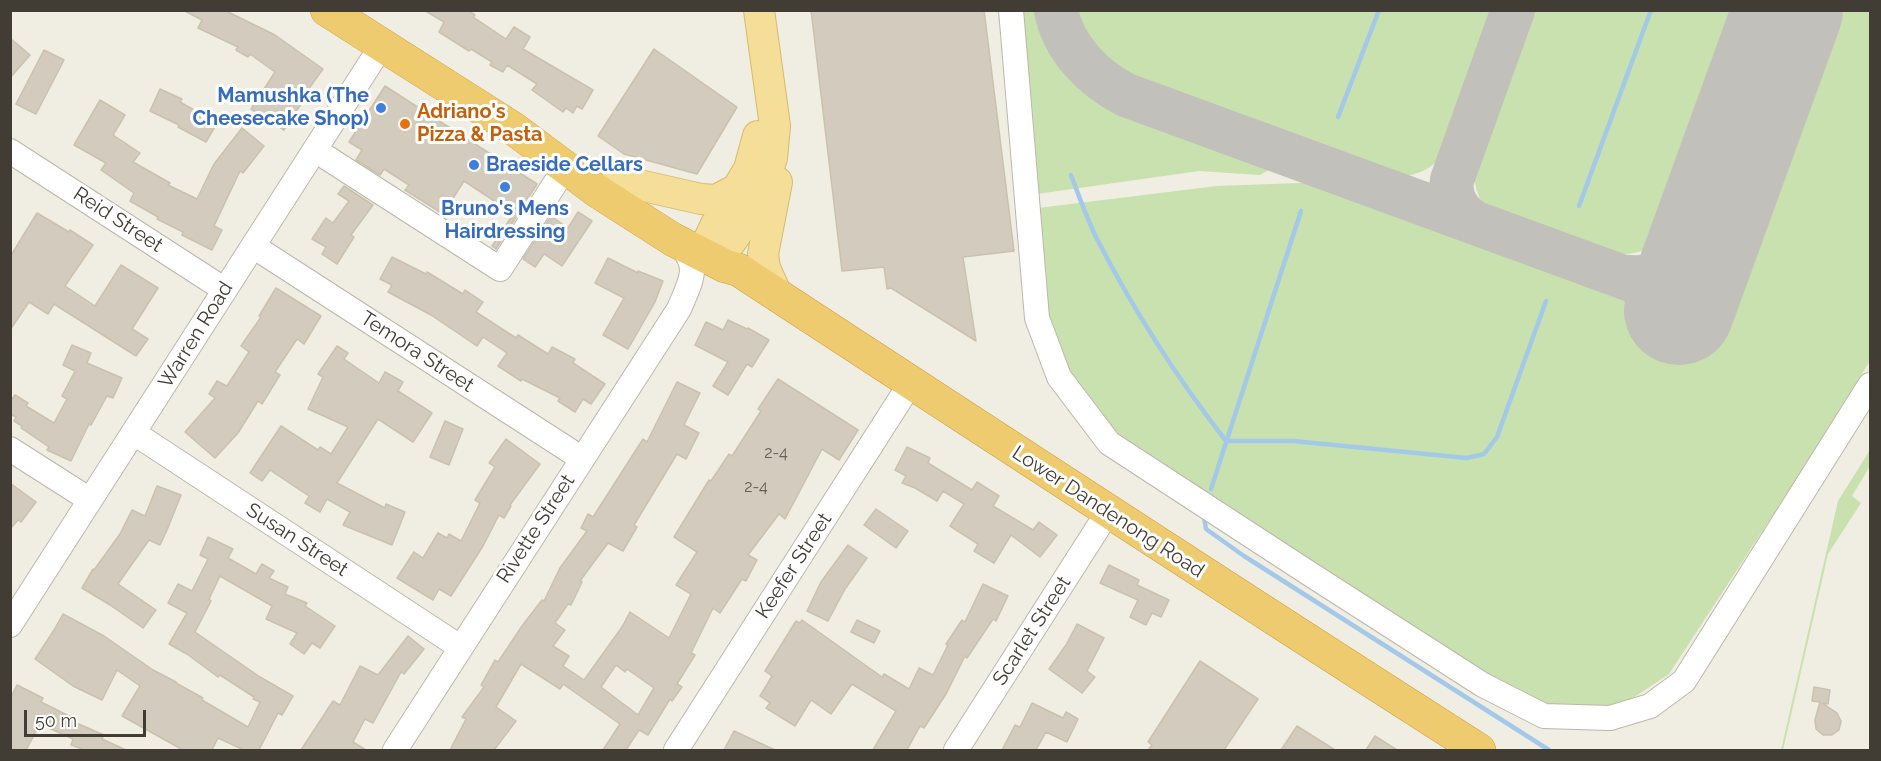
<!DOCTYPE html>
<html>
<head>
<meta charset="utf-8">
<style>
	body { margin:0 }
	#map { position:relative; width:1881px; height:761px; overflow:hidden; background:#f0ede3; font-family:Raleway,sans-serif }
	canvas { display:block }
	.frame { position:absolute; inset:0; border:12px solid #413d34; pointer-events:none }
	.scale { position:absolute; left:24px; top:710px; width:122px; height:27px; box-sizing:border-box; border:3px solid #413d34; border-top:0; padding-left:8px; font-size:18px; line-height:21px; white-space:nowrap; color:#413d34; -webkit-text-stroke:4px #fff; paint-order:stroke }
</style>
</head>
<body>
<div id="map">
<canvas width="1881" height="761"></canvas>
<div class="frame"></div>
<div class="scale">50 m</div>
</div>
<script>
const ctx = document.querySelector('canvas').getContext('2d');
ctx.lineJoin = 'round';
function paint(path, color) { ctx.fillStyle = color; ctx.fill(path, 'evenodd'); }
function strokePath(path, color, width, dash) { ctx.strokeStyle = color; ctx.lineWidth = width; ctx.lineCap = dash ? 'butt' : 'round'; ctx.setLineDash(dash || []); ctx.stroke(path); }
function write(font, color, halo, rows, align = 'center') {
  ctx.font = font + ' Raleway,sans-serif'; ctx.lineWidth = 6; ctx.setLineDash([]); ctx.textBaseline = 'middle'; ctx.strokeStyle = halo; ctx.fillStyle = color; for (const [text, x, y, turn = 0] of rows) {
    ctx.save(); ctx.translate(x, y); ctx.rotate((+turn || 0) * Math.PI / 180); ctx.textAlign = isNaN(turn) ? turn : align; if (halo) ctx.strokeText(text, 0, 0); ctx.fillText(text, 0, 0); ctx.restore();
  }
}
paint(new Path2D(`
	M1014 11H1044C1057 84 1116 105 1177 130 1209 142 1240 155 1272 168L1260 175 1199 171 1030 195Z
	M1072 11H1500L1448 149C1432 172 1409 180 1382 175L1137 84C1103 67 1086 47 1072 11Z
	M1527 11H1750L1672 225C1662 241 1647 252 1628 254 1605 256 1504 227 1489 211 1473 194 1472 172 1476 151Z
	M1828 11H1870V361L1799 475 1669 674 1636 696 1607 710 1562 712 1520 698 1116 439 1061 364 1046 319 1038 208 1217 186 1327 182 1713 324Z
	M1870 450V466L1852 496 1861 503 1828 554 1783 750H1781L1838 501Z`), '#c8e1af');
strokePath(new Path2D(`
	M1338 117 1379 10
	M1071 175C1079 196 1087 219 1097 239 1134 311 1177 378 1226 441H1293L1467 458 1484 454 1497 437 1546 301
	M1579 206 1651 10
	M1211 489 1301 211
	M1204 517 1206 529 1244 556 1549 750`), '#a4c9e8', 4.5);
strokePath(new Path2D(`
	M1056 10C1063 48 1093 78 1126 95L1683 299
	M1475 223C1459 213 1449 199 1452 180L1513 10
	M1620 276C1668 283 1692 260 1711 218L1776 44`), '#c1c0ba', 44);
strokePath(new Path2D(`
	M1679 310 1788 10`), '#c1c0ba', 110);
const building = new Path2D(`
	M183 10H224L275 35 323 69 299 102 301 104 284 130 251 109 275 72 250 54 248 57 236 50 238 47 198 28 202 20Z
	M424 10H468L475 15 473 17 506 39 514 27 530 37 523 49 593 90 582 109 577 106 573 113 566 108 563 112 532 90 537 84 507 65 503 72 490 65 492 62 471 49 469 51 439 32 444 22Z
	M811 10H984L1014 251 963 257 976 341 891 288 887 289 884 267 842 271Z
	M10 38 30 55 10 78Z
	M654 49 737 107 697 174 624 154 598 136Z
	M44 50 64 60 36 114 16 104Z
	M385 86 537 184 496 249 492 246 514 213 502 206 464 181 443 214 405 190 409 185 384 169 380 175 356 160 362 150 349 142Z
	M160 89 182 99 180 102 217 123 206 142 178 127 179 125 150 111Z
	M100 100 125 115 113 135 140 153 133 162 170 183 168 185 197 199 214 164 242 128 264 146 243 173 240 171 214 226 222 230 212 250 182 235 183 232 157 219 158 217 130 201 134 193 101 170 106 163 74 145Z
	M344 186 373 205 351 235 354 237 337 264 322 254 326 247 312 239 326 218 333 223 349 201 338 194Z
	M578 212 592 221 562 266 544 254 535 267 523 259 551 216 568 228Z
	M37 213 69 232 70 230 93 245 65 286 95 306 121 265 158 288 132 329 148 339 136 356 54 304 48 314 29 302 10 330V257Z
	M392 257 426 274 427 272 463 294 465 290 483 302 476 312 516 338 518 335 548 354 552 347 575 359 573 363 605 384 591 404 583 399 575 412 558 401 560 398 522 379 521 381 498 366 507 353 483 337 477 346 431 315 388 292 392 285 380 279Z
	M608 258 638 273V271L663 281 655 302 628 349 603 335 624 298 595 283Z
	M276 288 321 316 304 344 297 339 275 372 280 375 262 404 258 401 238 433 215 458 185 432 215 398 209 394 217 381 227 386 249 352 241 346 261 317 259 316Z
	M728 320 747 329 748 328 769 340 752 367 747 364 728 395 713 386 728 362 695 345 706 322 723 330Z
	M72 345 91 353 87 363 122 378 113 398 107 396 91 425 89 424 71 461 47 450 49 447 21 428 22 426 14 421 16 417 10 414V402L15 395 28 403 26 406 54 423 67 399 62 396 75 371 63 365Z
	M337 346 348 353 344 359 379 383 385 372 403 382 398 391 432 413 413 442 378 419 337 483 385 508 386 504 405 512 392 545 343 525 350 512 327 499 320 512 305 503 309 496 270 470 262 481 250 473 281 426 318 450 320 447 331 454 348 427 308 409 323 377 318 374Z
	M778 379 858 430 839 460 822 449 785 519 779 514 748 555 757 560 746 581 742 579 720 613 713 608 691 653 695 655 677 684 682 687 672 701 670 699 648 735 639 730 626 750H603L620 724 563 684 560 689 521 664 496 707 516 721 494 750H450L466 719 462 717 484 687 481 685 495 660 498 662 522 626 542 600 544 601 560 568 587 531 581 528 588 514 593 517 643 439 647 442 677 382 700 393 684 425 699 433 686 459 677 454 634 525 637 527 623 551 608 543 580 581 582 582 571 605 568 604 555 623 565 630 553 646 569 656 563 666 584 680 622 627 630 612 669 638 691 594 676 585 697 552 674 537 709 480 711 481 729 454 732 456 761 411 758 409ZM616 665 625 672 627 669 654 688 638 715 601 687Z
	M445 421 463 429 449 465 430 457Z
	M506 439 540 464 510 505 511 506 504 518 499 515 483 546 451 596 439 589 433 600 397 578 414 552 423 558 438 533 447 538 449 534 461 541 480 503 475 500 495 467 489 463Z
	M907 447 930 458 928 463 972 490 977 482 999 496 993 506 1033 530 1039 522 1057 535 1040 557 1011 535 994 563 974 551 978 544 950 526 964 504 943 491 937 501 915 488 902 483 906 476 895 470Z
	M10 483 36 502 21 522 18 520 10 529Z
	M157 486 181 495 167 530 160 545 149 540 118 584 156 610 143 628 110 605 82 588 93 569 94 570 120 534 132 510 145 516Z
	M876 509 908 531 896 548 864 525Z
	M208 537 233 549 228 558 256 574 262 564 274 571 269 578 288 587 285 594 307 603 305 606 335 626 320 648 312 643 304 654 290 644 297 633 266 619 272 606 220 576 209 599 211 601 195 632 260 677 293 696 282 715 278 713 259 750H244L218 738 212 750H183L122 716 140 686 117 670 102 700 73 686 35 659 54 630 63 614 104 636 153 670 176 682V683L203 698 202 700 248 727 260 702 253 699 254 697 220 675 218 677 187 654 169 644 187 613 168 603 178 584 192 591 208 559 200 555Z
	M848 545 867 558 845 589 828 621 807 611 821 582Z
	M1109 565 1139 580 1137 585 1169 600 1161 617 1152 613 1146 625 1130 617 1138 600 1100 583Z
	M983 584 1008 596 996 621 993 619 967 658 965 656 946 694 924 728 920 726 907 750H873L896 711 852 684 831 714 811 700 795 726 766 708 770 703 760 696 772 676 765 671 796 621 800 623 802 620 882 677 884 674 909 689 919 668 933 675 948 645 946 644 962 620 965 622Z
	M857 620 880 631 874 643 851 632Z
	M1077 624 1104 638 1087 671 1095 677 1082 693 1049 669 1066 645Z
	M408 636 424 649 404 674 401 672 373 723 365 719 353 742 366 750H301L333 701 340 705 360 666 378 675Z
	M1200 661 1258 699 1224 750H1148L1152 745 1148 742Z
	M17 685 43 698 41 702 75 719 74 722 104 735 102 739 126 750H85L71 745 73 739 40 724 26 750H10V699Z
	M1814 687 1830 690 1828 704 1822 703 1837 713 1841 721 1839 730 1832 735H1823L1816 729 1815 720 1820 702 1812 701Z
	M1032 703 1063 718 1066 712 1078 719 1067 742 1046 732 1036 750H1002L1015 725 1020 727Z
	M1297 726 1335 750H1281Z
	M734 731 775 750H724Z
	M1375 736 1397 750H1366Z`);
paint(building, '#d3cbbd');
strokePath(building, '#cac1ae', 1.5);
const minor = new Path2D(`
	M1011 10 1037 318 1059 377 1109 443 1310 574 1483 685 1544 716 1610 718 1650 706 1684 681 1870 385
	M315 150 500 269 565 168
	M10 151 225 290
	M253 246 581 458
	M134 433 460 647
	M10 449 90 500
	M10 625 382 45
	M395 750 679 309C690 282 703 265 676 242
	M676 750 912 381
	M956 750 1108 512`);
const major = new Path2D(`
	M617 180 701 199 716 200 737 189
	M702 254 716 224 749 169 758 136
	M716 262 735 236 759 196 772 158 775 126 759 10
	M777 295 765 268 763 254 777 182`);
const highway = new Path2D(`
	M327 10 514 129 597 191 672 239 725 266 739 270C985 431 1231 592 1479 750`);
strokePath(minor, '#bdb7aa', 26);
strokePath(major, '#d6bc6b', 32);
strokePath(highway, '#cda040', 34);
strokePath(minor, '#fff', 24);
strokePath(major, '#f4de98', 30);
strokePath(highway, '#efcb6f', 33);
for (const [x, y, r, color] of [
	[381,108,6,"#3f7fe0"],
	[405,124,6,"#e8710a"],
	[474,165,6,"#3f7fe0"],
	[505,187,6,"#3f7fe0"]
]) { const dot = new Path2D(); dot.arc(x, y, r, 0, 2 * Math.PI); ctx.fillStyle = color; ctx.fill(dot); strokePath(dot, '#fff', 2); }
write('16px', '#666056', null, [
	["2-4",776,453],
	["2-4",756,487]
]);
write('bold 20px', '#366cbe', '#fff', [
	["Mamushka (The",369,96],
	["Cheesecake Shop)",369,119],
	["Braeside Cellars",486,165,"left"],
	["Bruno's Mens",505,209,"center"],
	["Hairdressing",505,232,"center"]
], 'right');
write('bold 20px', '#c56008', '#fff', [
	["Adriano's",417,112],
	["Pizza & Pasta",417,135]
], 'left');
write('20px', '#413d34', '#fff', [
	["Reid Street",118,220,33],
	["Warren Road",196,335,-58],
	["Temora Street",417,352,33],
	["Lower Dandenong Road",1108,512,33],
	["Rivette Street",536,529,-57],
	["Susan Street",297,540,33],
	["Keefer Street",794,566,-57],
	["Scarlet Street",1032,631,-57]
]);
</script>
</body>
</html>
